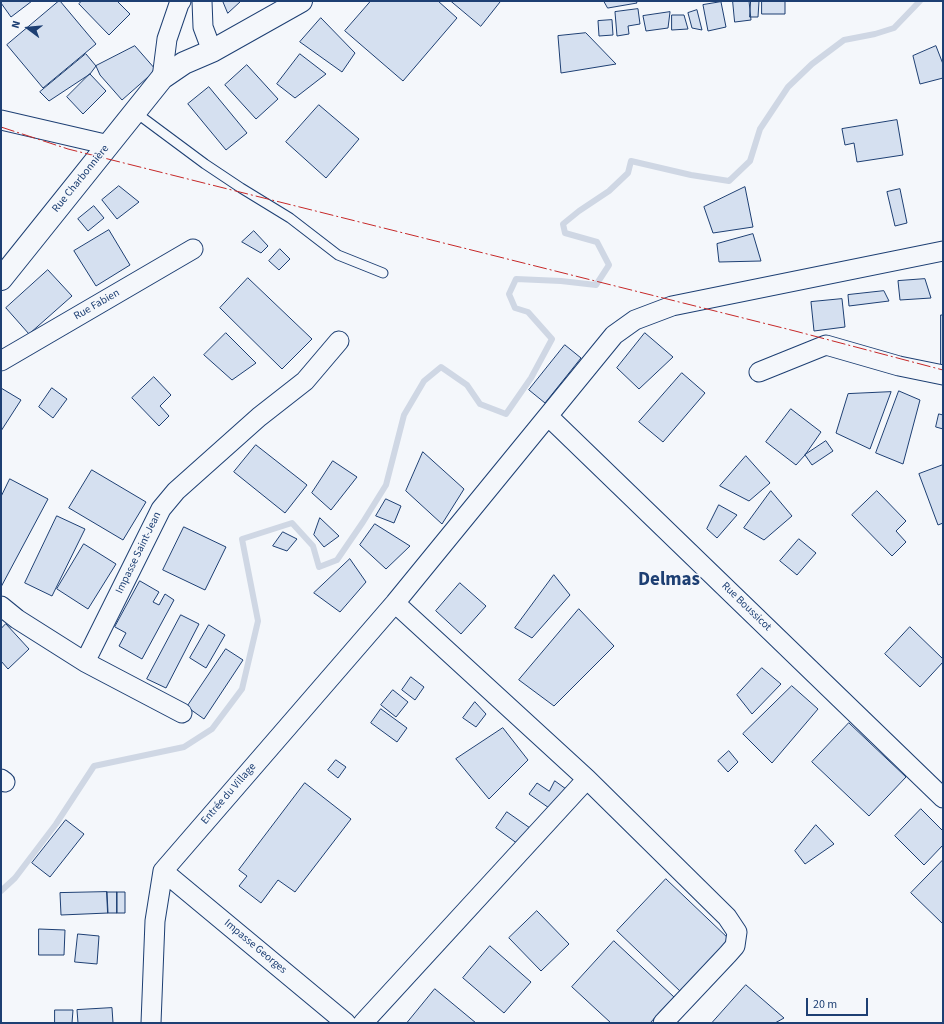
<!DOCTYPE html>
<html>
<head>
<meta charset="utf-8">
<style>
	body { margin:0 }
	#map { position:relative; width:944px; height:1024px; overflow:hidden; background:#f4f7fb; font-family:"Source Sans 3",sans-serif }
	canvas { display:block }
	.frame { position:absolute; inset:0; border:2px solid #1d3f73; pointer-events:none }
	.north { position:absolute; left:8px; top:8px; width:40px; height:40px; -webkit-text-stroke:3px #f4f7fb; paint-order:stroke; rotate:286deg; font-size:11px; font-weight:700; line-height:16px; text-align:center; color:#1d3f73 }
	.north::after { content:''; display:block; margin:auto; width:14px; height:18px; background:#1d3f73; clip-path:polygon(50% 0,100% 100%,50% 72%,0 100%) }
	.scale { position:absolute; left:806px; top:998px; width:62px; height:18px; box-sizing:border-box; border:2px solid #1d3f73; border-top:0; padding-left:5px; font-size:12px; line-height:14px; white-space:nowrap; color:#1d3f73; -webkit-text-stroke:3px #f4f7fb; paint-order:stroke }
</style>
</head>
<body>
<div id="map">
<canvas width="944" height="1024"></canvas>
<div class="frame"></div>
<div class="north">N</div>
<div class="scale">20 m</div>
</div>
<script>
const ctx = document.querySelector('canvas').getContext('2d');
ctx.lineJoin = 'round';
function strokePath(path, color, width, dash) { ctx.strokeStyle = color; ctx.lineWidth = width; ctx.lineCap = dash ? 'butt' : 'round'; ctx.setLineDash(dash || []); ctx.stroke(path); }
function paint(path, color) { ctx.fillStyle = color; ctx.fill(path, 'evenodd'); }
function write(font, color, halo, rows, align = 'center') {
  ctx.font = font + ' "Source Sans 3",sans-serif'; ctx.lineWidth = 3; ctx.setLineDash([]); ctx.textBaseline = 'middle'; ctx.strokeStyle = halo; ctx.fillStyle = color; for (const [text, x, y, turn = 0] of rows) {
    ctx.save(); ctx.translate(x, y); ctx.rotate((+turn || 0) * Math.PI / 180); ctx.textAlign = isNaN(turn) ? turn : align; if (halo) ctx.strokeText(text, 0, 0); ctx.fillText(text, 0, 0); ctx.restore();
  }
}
strokePath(new Path2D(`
	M1 891 15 878 56 824 94 766 184 747 212 729 242 689 258 621 242 539 292 523 313 546 319 567 337 560 363 522 386 485 404 415 424 381 441 367 467 385 480 404 506 414 531 378 552 339 528 312 515 308 509 294 516 279 561 281 596 285 609 265 597 242 565 233 563 224 579 211 609 191 628 173 631 161 691 175 729 181 750 161 760 129 788 87 812 64 844 40 875 34 894 28 920 1`), '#cfd7e4', 6);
const building = new Path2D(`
	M1 1H32L11 17 1 3Z
	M59 1H60L96 44 43 88 7 45Z
	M82 1H117L130 14 109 35 79 4Z
	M223 1H241L228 13Z
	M371 1H438L457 18 403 81 345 31Z
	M451 1H499L500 2 481 26Z
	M604 1H636L637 3 608 8Z
	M733 1H749L751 20 735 22Z
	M751 1H759L758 17H750Z
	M762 1H785V14H762Z
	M721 2 726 27 708 31 703 5Z
	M638 9 640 24 628 26 629 34 617 36 615 12Z
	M697 10 702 30 692 28 688 13Z
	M670 12 668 28 646 31 643 16Z
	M672 15H684L688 29 672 30Z
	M321 18 355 53 342 72 300 42Z
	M612 20 613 35 599 36 598 21Z
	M586 33 616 64 561 73 558 36Z
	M135 46 156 70 122 100 100 75 96 66Z
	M936 46 943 64V78L920 84 913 56Z
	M86 54 96 66 90 74 49 101 40 92Z
	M300 54 326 74 295 98 277 84Z
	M247 65 278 99 256 119 225 85Z
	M90 74 106 91 83 114 67 97Z
	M209 87 247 133 226 150 188 104Z
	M319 105 359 139 326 178 286 142Z
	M897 120 903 155 857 162 854 143 845 145 842 129Z
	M119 186 139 202 117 219 102 200Z
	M745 187 753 227 713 233 704 207Z
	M900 189 907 223 895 226 887 192Z
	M94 206 104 218 88 231 78 219Z
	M109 230 130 265 96 286 74 251Z
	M254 231 268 246 261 253 242 242Z
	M753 234 761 261 719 262 717 244Z
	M280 249 290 259 279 270 269 261Z
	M48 270 72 296 29 334 6 308Z
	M248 278 312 339 282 369 220 308Z
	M925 279 931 298 900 300 898 281Z
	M884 291 889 301 849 306 848 295Z
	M842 299 845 327 814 331 811 302Z
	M941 315H943V367H941Z
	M226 333 256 363 232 380 204 355Z
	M645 333 673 357 639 389 617 368Z
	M565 345 581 358 545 403 529 390Z
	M682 373 705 393 663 442 639 422Z
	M154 377 171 395 160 406 169 416 159 426 132 398Z
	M1 388 21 400 1 431Z
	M52 388 67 399 53 418 39 407Z
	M899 391 920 400 903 464 876 453Z
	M891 392 870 449 836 433 848 394Z
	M791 409 821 432 805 455 796 465 766 442Z
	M939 414 943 415V429L936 427Z
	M826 441 833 451 812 465 805 455Z
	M256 445 307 485 285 513 234 472Z
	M423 452 464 489 442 524 406 491Z
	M746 456 770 483 749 501 720 486Z
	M333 461 357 477 331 510 312 493Z
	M943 465V523L938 525 919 474Z
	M92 470 146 502 123 540 69 508Z
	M10 479 48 499 1 587V497Z
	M771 491 792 516 764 540 744 528Z
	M877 491 906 521 896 531 906 542 892 556 852 515Z
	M386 499 401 506 394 523 376 516Z
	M719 505 737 515 717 538 707 529Z
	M57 516 85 529 52 596 25 583Z
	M320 518 339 536 324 547 314 535Z
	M375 524 410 546 386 569 360 545Z
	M184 527 226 547 205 590 163 570Z
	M283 532 297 539 287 551 273 546Z
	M799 539 816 553 797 575 780 561Z
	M84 544 116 564 88 609 57 589Z
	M350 559 366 582 340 612 314 593Z
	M554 575 570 595 532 638 515 628Z
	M140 581 159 592 153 602 159 605 165 594 174 600 142 659 119 646 126 633 115 627Z
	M460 583 486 606 461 634 436 611Z
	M579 609 614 646 554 706 519 680Z
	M181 615 199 624 166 688 147 679Z
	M6 624 29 649 8 669 1 661V629Z
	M209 625 225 635 206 668 190 658Z
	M910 627 943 659V662L920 687 885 654Z
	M226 649 243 660 204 719 187 707Z
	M762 668 781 684 752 714 737 695Z
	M411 677 424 687 415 700 402 690Z
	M792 686 818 709 772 763 743 734Z
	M393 690 408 702 396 717 381 705Z
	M475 702 486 714 476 727 463 718Z
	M381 709 407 728 397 742 371 723Z
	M849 723 906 777 869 816 812 762Z
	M503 728 528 760 489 799 456 759Z
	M729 751 738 762 728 772 718 761Z
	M336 760 346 767 338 778 328 770Z
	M555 781 566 789 552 810 529 794 537 783 549 791Z
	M305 783 351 819 295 892 278 880 261 903 239 886 247 876 239 870Z
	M921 809 943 831V845L924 865 895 836Z
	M507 812 530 828 518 844 496 828Z
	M66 820 84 834 50 877 32 863Z
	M816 825 834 844 805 864 795 851Z
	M943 860V924L911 893Z
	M666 879 730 940 681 992 617 931Z
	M107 892H117V913H108Z
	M107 892 108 913 61 915 60 893Z
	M117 892H125V913H117Z
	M537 911 569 944 541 971 509 938Z
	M39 929 65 930 64 955H39Z
	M78 934 99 936 97 964 75 962Z
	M614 941 674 997 650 1023H611L572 987Z
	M490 946 531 982 504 1013 463 978Z
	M746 985 784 1018 775 1023H712Z
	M435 989 476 1023H407Z
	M112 1008 113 1023H78L77 1010Z
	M55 1010H73L72 1023H55Z`);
paint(building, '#d5e0f0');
strokePath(building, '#1d3f73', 1);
const service = new Path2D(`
	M135 112 205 164 241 188 290 218 338 255 383 273`);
const minor = new Path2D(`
	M202 1 203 27 212 51
	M162 78 167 39 179 4 181 1
	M1 120 109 145
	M1 361 193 249
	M759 372 826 345 899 366 943 375
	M548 416 943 798
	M395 603 587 779 727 917 737 932 735 946 728 954 663 1023
	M1 606 17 619 85 662 161 509 176 491 259 417 305 381 339 341
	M85 662 182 713
	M1 779 5 782
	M163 871 346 1023
	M151 1023 155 921 163 871 395 603 614 335 635 320 672 306 943 251
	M363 1023 587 779`);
const tertiary = new Path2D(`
	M1 279 162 78 184 63 212 51 301 1`);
strokePath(service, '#1d3f73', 11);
strokePath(minor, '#1d3f73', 21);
strokePath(tertiary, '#1d3f73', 24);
strokePath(service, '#f4f7fb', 9);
strokePath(minor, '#f4f7fb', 19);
strokePath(tertiary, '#f4f7fb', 22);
strokePath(new Path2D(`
	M1 127 68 149 795 331 943 370`), '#c62828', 1, [14, 3, 2, 3]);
write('11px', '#1d3f73', '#f4f7fb', [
	["Rue Charbonnière",81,179,-51],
	["Rue Fabien",97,305,-30],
	["Impasse Saint-Jean",139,553,-64],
	["Rue Boussicot",746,607,44],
	["Entrée du Village",229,794,-49],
	["Impasse Georges",255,947,40]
]);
write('bold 19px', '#1d3f73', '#f4f7fb', [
	["Delmas",669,581]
]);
</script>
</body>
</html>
